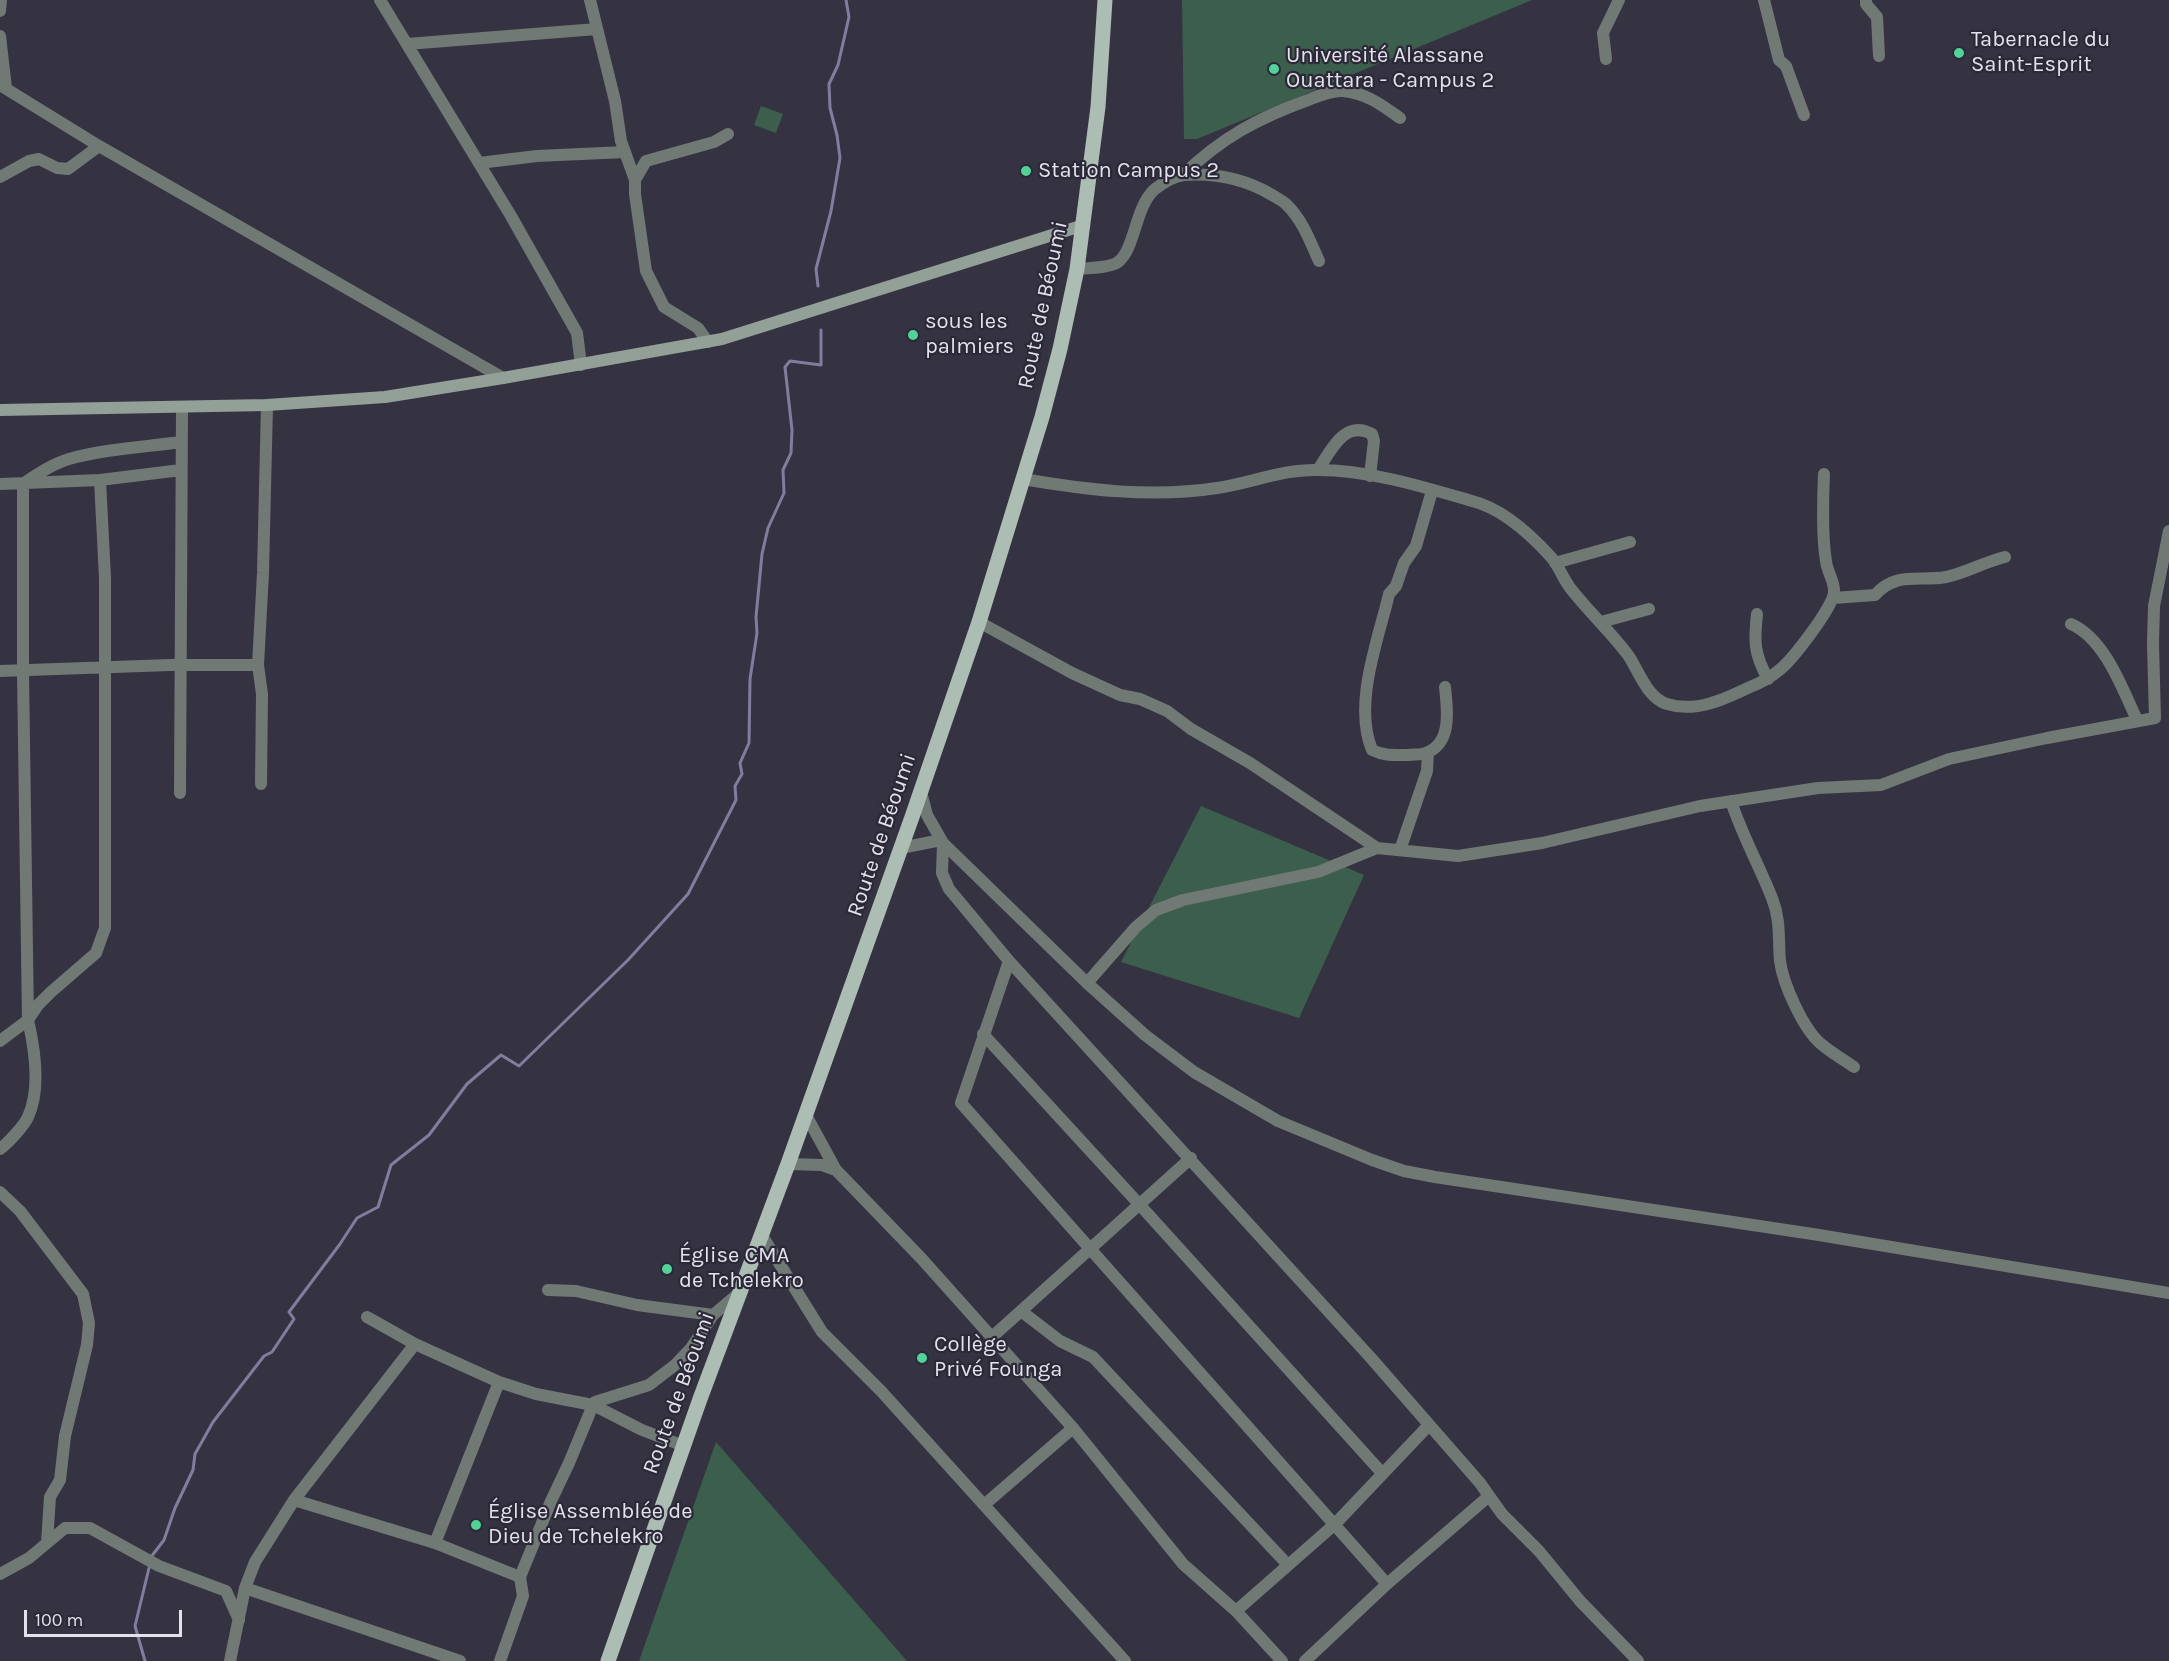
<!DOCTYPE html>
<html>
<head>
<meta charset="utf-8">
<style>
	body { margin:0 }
	#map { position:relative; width:2169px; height:1661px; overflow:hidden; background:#353342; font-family:Karla,sans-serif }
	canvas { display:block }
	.scale { position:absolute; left:24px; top:1610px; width:158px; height:27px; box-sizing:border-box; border:3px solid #e3e1ec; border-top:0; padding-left:8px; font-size:18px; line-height:21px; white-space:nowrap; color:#e3e1ec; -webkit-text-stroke:4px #2b2938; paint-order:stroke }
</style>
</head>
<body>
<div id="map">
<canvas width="2169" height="1661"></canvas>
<div class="scale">100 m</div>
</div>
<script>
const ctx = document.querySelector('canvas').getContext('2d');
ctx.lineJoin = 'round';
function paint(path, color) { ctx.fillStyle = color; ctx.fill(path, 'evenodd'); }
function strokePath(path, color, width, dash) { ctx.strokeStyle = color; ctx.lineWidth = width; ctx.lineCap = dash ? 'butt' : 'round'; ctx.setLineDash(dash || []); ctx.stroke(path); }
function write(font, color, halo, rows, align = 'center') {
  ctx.font = font + ' Karla,sans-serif'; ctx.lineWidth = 4.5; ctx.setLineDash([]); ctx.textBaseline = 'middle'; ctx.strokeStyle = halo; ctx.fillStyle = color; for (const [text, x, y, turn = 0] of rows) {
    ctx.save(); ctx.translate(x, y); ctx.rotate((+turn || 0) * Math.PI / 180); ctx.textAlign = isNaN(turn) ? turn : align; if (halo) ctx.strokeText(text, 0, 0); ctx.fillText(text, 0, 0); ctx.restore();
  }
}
paint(new Path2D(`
	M1182 0H1532L1197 139H1184Z
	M761 106 783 114 776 133 754 125Z
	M1201 806 1364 875 1299 1018 1121 962Z
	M716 1442 907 1661H639Z`), '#3c5e4c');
strokePath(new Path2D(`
	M818 286 816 269 831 211 840 158 837 135 830 108 829 84 838 65 849 17 846 0
	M151 1557 164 1540 175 1508 193 1470 195 1454 213 1422 264 1356 272 1352 294 1319 289 1312 340 1244 357 1218 378 1207 391 1165 429 1135 467 1084 501 1055 519 1066 628 960 688 894 736 800 735 786 742 774 740 763 749 743 750 679 757 633 756 617 762 554 768 528 784 493 783 470 791 453 792 430 785 367 790 361 821 365V330
	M145 1661 135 1626 150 1564`), '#827c9e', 3);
strokePath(new Path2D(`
	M380 0 511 216 577 333 581 365
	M590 0 615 101 621 141 635 180
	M1764 0 1779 60 1786 66 1804 115
	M1866 0V4L1877 17 1879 56
	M0 11 1 0
	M0 36 6 88
	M407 44 597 29
	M1606 59 1603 33 1619 0
	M0 85 99 146 503 378
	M479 163 537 156 625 152
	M1183 175C1221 138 1258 118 1308 100 1318 96 1332 90 1343 91 1366 93 1382 105 1400 118
	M0 177 29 161 39 159 57 168 68 169 99 146
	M1077 269C1087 268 1110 268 1118 262 1135 250 1135 206 1155 189 1163 183 1173 176 1184 175 1215 173 1245 179 1272 195 1277 198 1283 201 1287 205 1303 221 1310 241 1319 261
	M708 342 698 328 664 307 646 271 635 194V180L646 161 714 142 728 134
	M1318 470C1331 450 1345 419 1372 434L1374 441 1370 476
	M1023 479C1087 490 1152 498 1217 488 1251 483 1283 469 1318 470 1369 470 1424 487 1472 501 1501 508 1531 535 1551 557 1559 566 1563 579 1571 589 1589 612 1610 631 1628 655 1639 671 1647 698 1667 704 1696 713 1725 699 1750 687 1760 683 1770 678 1778 671 1791 662 1834 606 1834 592 1835 582 1827 572 1826 561 1822 538 1823 498 1824 474
	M0 484 100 480 181 470
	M1432 491 1416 546 1404 563 1396 586 1389 594C1378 641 1353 703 1372 750 1384 756 1394 755 1408 755 1414 754 1421 755 1426 753 1453 743 1447 708 1445 687
	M1555 563 1630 542
	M1833 598 1875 595C1896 571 1919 582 1946 577 1966 573 1984 562 2005 557
	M1757 614C1754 642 1754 654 1768 679
	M979 622 1072 673 1120 695 1140 699 1167 711 1191 729 1250 763 1377 848 1458 856 1542 843 1700 806 1818 788 1881 785 1949 759 2047 738 2155 718 2153 643 2154 606 2169 531
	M1601 622 1649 609
	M2071 624C2105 639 2122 688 2137 720
	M0 671 170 665H258
	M261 784 262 694 258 665 263 573 267 405
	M921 792 927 815 943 843 1087 983 1145 1035 1194 1072 1278 1121 1372 1160 1404 1171 1435 1177 1819 1235 2169 1293
	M180 793 182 408
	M1731 801C1742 835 1759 865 1772 898 1781 921 1778 938 1780 961 1783 984 1803 1028 1820 1043 1830 1052 1843 1059 1854 1067
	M943 843 942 873 949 889 1009 961 1371 1358 1480 1483 1502 1514 1539 1551 1580 1601 1638 1661
	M901 848 941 840
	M1400 850 1427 771 1428 752
	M1009 961 961 1103 1387 1584
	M1087 983 1136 927 1156 910 1183 900 1318 872 1377 848
	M983 1034 1139 1204 1382 1473
	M0 1041 28 1020 38 1005 51 992 96 953 105 928V578L100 480
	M806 1115 836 1170 921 1258 1073 1428 1183 1564 1236 1611 1282 1661
	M0 1149C8 1143 24 1126 28 1117 41 1089 35 1050 28 1020L23 672V484C37 474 52 464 69 459 105 449 144 447 181 442
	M788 1164 822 1165 836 1170
	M0 1192 20 1211 83 1294 89 1323 87 1345 65 1436 60 1480 50 1497 47 1543 29 1558 0 1574
	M761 1234 822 1332 881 1391 1125 1661
	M548 1290 576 1291 637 1305 713 1315
	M1021 1311 1060 1341 1093 1357 1288 1565
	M367 1317 415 1344 499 1382 536 1394 593 1405 642 1430 684 1446
	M992 1337 1191 1158
	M294 1500 435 1543 520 1577
	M984 1505 1073 1428
	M47 1543 65 1528H90L159 1566 226 1591 239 1620
	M435 1543 499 1382
	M245 1588 460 1661
	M1236 1611 1335 1524 1429 1425
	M230 1661 245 1588 255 1562 294 1500 415 1344
	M500 1661 523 1596 520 1577 551 1501 569 1463 593 1405 595 1402 649 1385 675 1365 691 1348 713 1315 739 1293
	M1305 1661 1387 1584 1489 1496`), '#717975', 12);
strokePath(new Path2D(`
	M0 410 267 405 385 397 503 378 722 339 1084 225`), '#92a098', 12);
strokePath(new Path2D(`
	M608 1661 700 1399 788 1164 912 817 979 622 1042 417 1060 349 1077 269 1098 107 1105 0`), '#acbdb3', 15);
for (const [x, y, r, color] of [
	[1959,53,6,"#4fd399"],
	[1274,69,6,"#4fd399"],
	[1026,171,6,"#4fd399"],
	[913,335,6,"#4fd399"],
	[667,1269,6,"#4fd399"],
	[922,1358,6,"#4fd399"],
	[476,1525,6,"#4fd399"]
]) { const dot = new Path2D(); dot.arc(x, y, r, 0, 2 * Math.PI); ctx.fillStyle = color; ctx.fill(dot); strokePath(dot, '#2b2938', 2); }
write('22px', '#e3e1ec', '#2b2938', [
	["Tabernacle du",1971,40],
	["Saint-Esprit",1971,65],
	["Université Alassane",1286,56],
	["Ouattara - Campus 2",1286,81],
	["Station Campus 2",1038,171],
	["sous les",925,322],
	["palmiers",925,347],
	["Église CMA",679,1256],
	["de Tchelekro",679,1281],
	["Collège",934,1345],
	["Privé Founga",934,1370],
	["Église Assemblée de",488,1512],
	["Dieu de Tchelekro",488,1537]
], 'left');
write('22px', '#e3e1ec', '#2b2938', [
	["Route de Béoumi",1043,305,-78],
	["Route de Béoumi",882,835,-71],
	["Route de Béoumi",679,1393,-70]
]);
</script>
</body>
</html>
